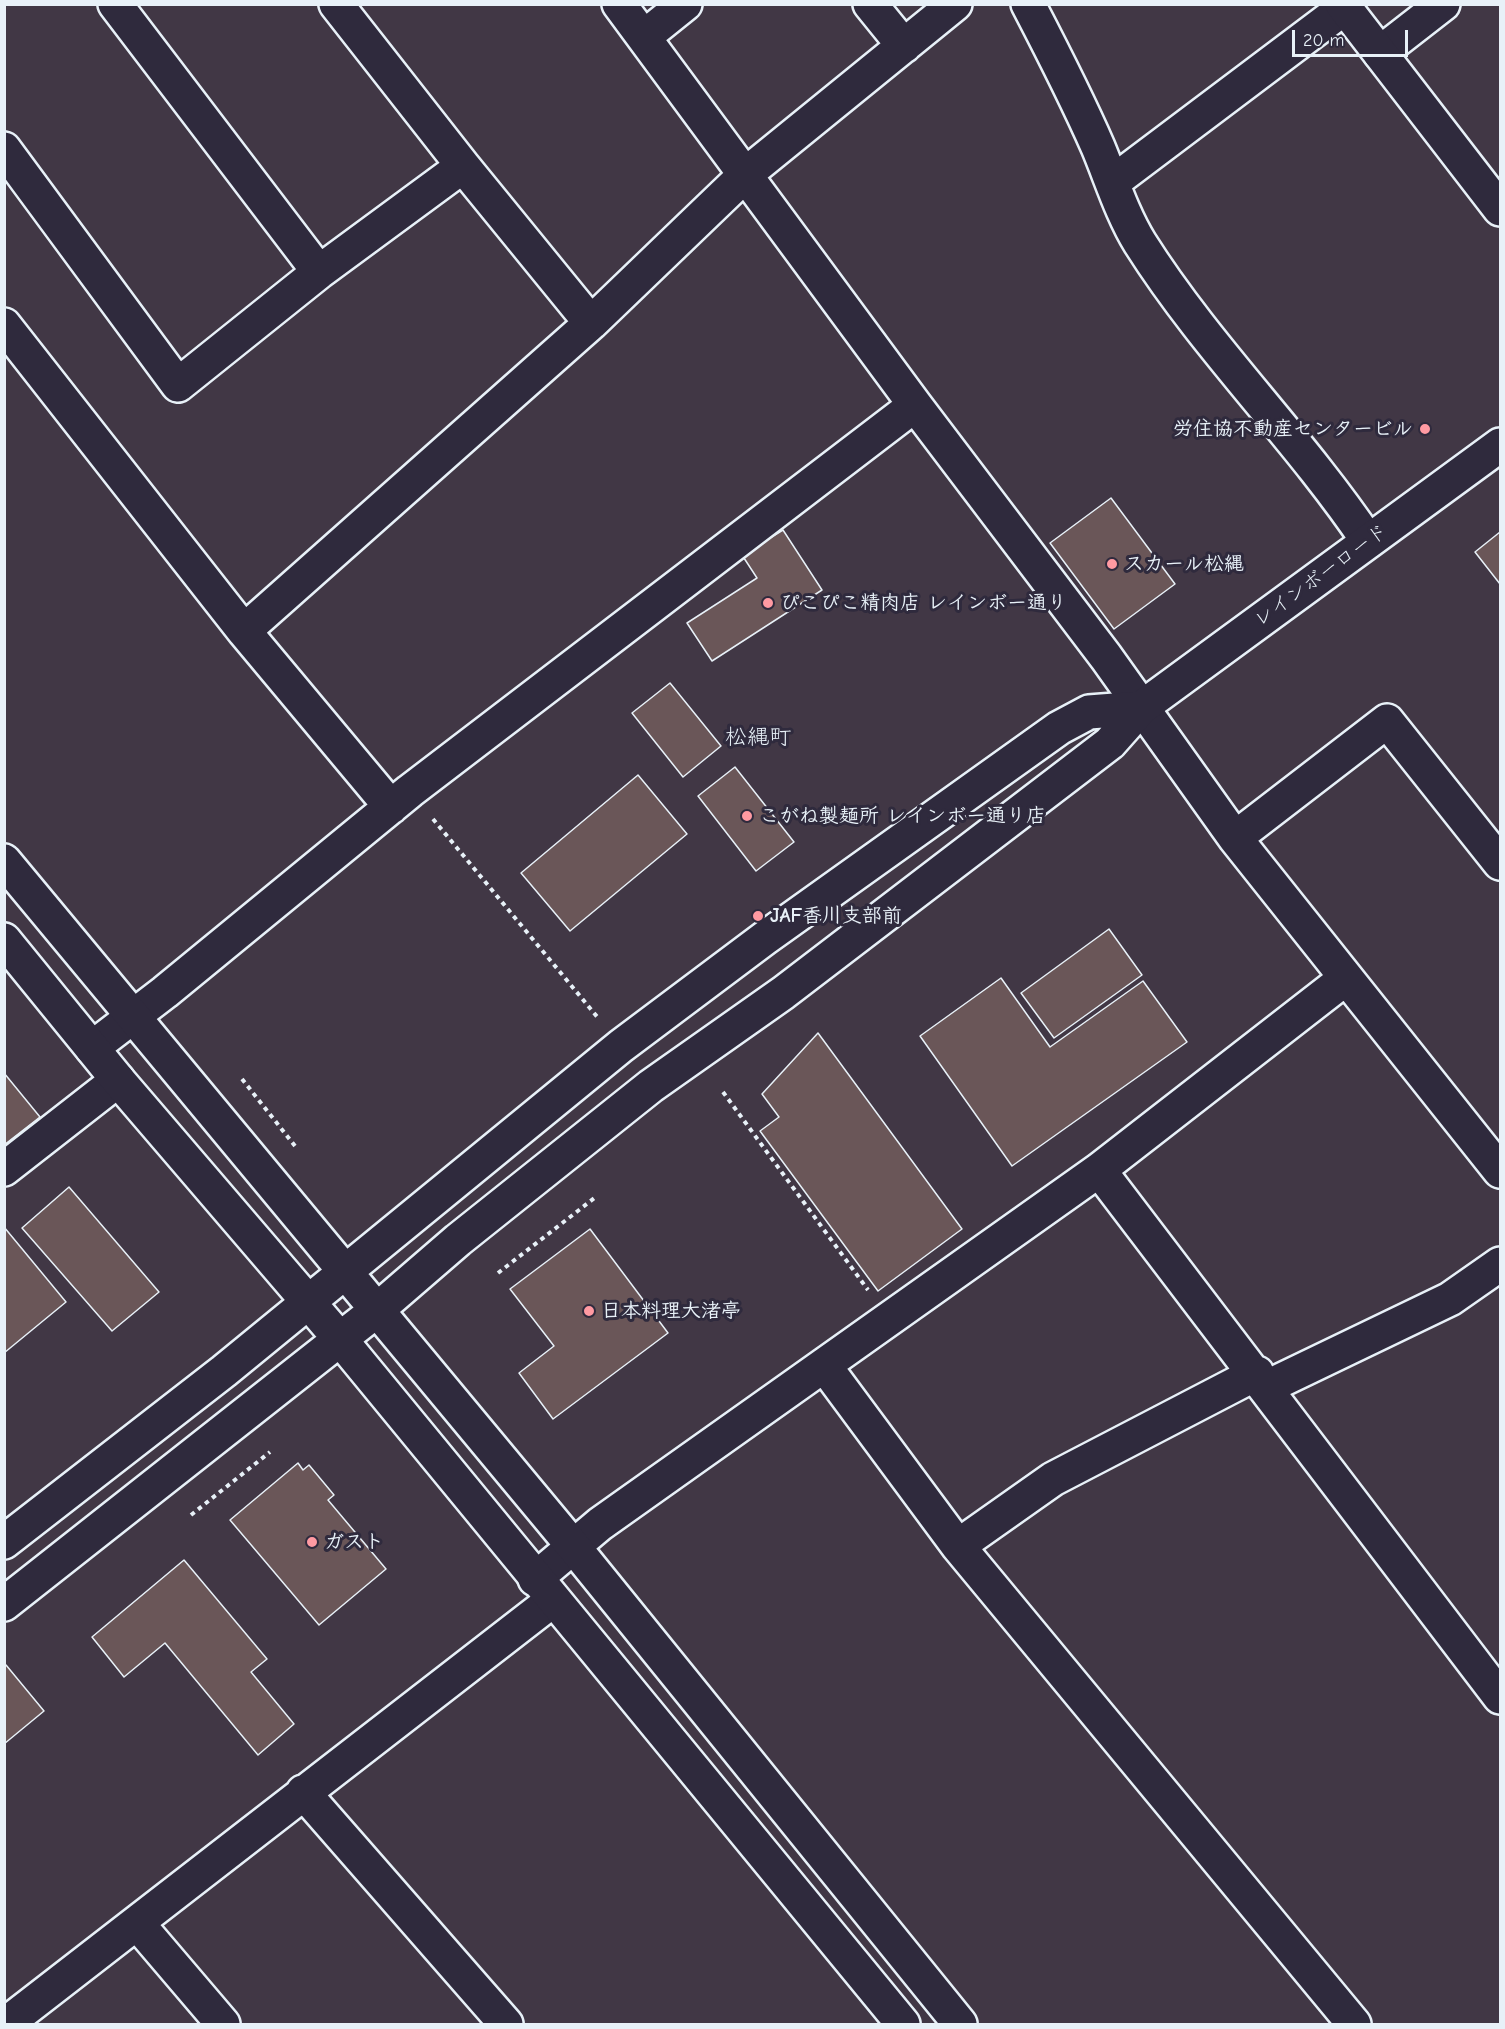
<!DOCTYPE html>
<html>
<head>
<meta charset="utf-8">
<style>
	body { margin:0 }
	#map { position:relative; width:1505px; height:2029px; overflow:hidden; background:#413745; font-family:"Comic Neue",sans-serif }
	canvas { display:block }
	.frame { position:absolute; inset:0; border:6px solid #e8f1f8; pointer-events:none }
	.scale { position:absolute; left:1292px; top:30px; width:116px; height:27px; box-sizing:border-box; border:3px solid #e8f1f8; border-top:0; padding-left:8px; font-size:18px; line-height:21px; white-space:nowrap; color:#e8f1f8; -webkit-text-stroke:4px #2f2a3d; paint-order:stroke }
</style>
</head>
<body>
<div id="map">
<canvas width="1505" height="2029"></canvas>
<div class="frame"></div>
<div class="scale">20 m</div>
</div>
<script>
const ctx = document.querySelector('canvas').getContext('2d');
ctx.lineJoin = 'round';
function paint(path, color) { ctx.fillStyle = color; ctx.fill(path, 'evenodd'); }
function strokePath(path, color, width, dash) { ctx.strokeStyle = color; ctx.lineWidth = width; ctx.lineCap = dash ? 'butt' : 'round'; ctx.setLineDash(dash || []); ctx.stroke(path); }
function write(font, color, halo, rows, align = 'center') {
  ctx.font = font + ' "Comic Neue","Klee One",sans-serif'; ctx.lineWidth = 6; ctx.setLineDash([]); ctx.textBaseline = 'middle'; ctx.strokeStyle = halo; ctx.fillStyle = color; for (const [text, x, y, turn = 0] of rows) {
    ctx.save(); ctx.translate(x, y); ctx.rotate((+turn || 0) * Math.PI / 180); ctx.textAlign = isNaN(turn) ? turn : align; if (halo) ctx.strokeText(text, 0, 0); ctx.fillText(text, 0, 0); ctx.restore();
  }
}
const building = new Path2D(`
	M1111 498 1175 584 1114 629 1050 543Z
	M783 530 822 590 712 661 687 623 757 578 742 555Z
	M1500 532V584L1475 552Z
	M670 683 721 746 683 777 632 713Z
	M735 767 794 842 756 871 698 796Z
	M638 775 687 834 570 931 521 873Z
	M1109 929 1142 975 1054 1038 1021 993Z
	M1001 978 1050 1047 1143 981 1187 1042 1012 1166 920 1036Z
	M818 1033 962 1229 878 1291 760 1131 779 1117 762 1094Z
	M4 1073 40 1117 4 1145Z
	M69 1187 159 1292 112 1331 22 1228Z
	M4 1227 66 1302 4 1353Z
	M590 1229 668 1333 553 1419 519 1373 554 1346 510 1289Z
	M298 1463 303 1470 309 1465 334 1495 328 1500 386 1569 319 1625 230 1520Z
	M184 1560 267 1659 251 1672 294 1724 258 1755 165 1643 124 1677 92 1637Z
	M6 1665 44 1711 4 1744V1666Z`);
paint(building, '#6a5658');
strokePath(building, '#e8f1f8', 1.5);
const minor = new Path2D(`
	M115 4 319 272
	M336 4 463 166 591 323
	M619 4 915 405 1106 657 1235 838 1500 1171
	M870 4 904 46
	M1028 4C1053 52 1077 99 1098 147 1111 178 1122 214 1140 243 1207 349 1298 437 1368 541
	M644 37 685 4
	M1380 53 1443 4
	M4 149 178 385 319 272 463 166
	M1113 182 1344 8
	M4 325 244 631 391 807
	M244 631 591 323 746 174 955 4
	M1235 838 1387 721 1500 863
	M92 1048 165 992 410 791 915 405
	M4 1169 118 1080
	M1099 1170 1500 1697
	M824 1365 958 1546 1354 2024
	M1267 1387 1450 1299 1500 1264
	M958 1546 1053 1479 1257 1373
	M535 1579 600 1524 1099 1170 1346 978
	M303 1792 506 2024
	M137 1923 223 2024
	M6 2024 553 1600`);
const tertiary = new Path2D(`
	M1342 4 1500 209
	M4 861 573 1546 960 2024
	M4 940 118 1080 340 1339 903 2024
	M4 1542 224 1371 621 1046 765 938 1059 728 1089 712 1141 708
	M4 1604 377 1310 458 1240 651 1086 783 993 1110 743 1141 708 1500 445`);
strokePath(minor, '#e8f1f8', 38);
strokePath(tertiary, '#e8f1f8', 38);
strokePath(new Path2D(`
	M433 819 599 1019
	M242 1079 295 1146
	M723 1092 868 1290
	M498 1273 597 1196
	M191 1515 270 1452`), '#e8f1f8', 4, [4.5, 4.5]);
strokePath(minor, '#2f2a3d', 33);
strokePath(tertiary, '#2f2a3d', 33);
for (const [x, y, r, color] of [
	[1425,429,6,"#ff9aa2"],
	[1112,564,6,"#ff9aa2"],
	[768,603,6,"#ff9aa2"],
	[747,816,6,"#ff9aa2"],
	[758,916,6,"#ff9aa2"],
	[589,1311,6,"#ff9aa2"],
	[312,1542,6,"#ff9aa2"]
]) { const dot = new Path2D(); dot.arc(x, y, r, 0, 2 * Math.PI); ctx.fillStyle = color; ctx.fill(dot); strokePath(dot, '#2f2a3d', 2); }
write('bold 20px', '#e8f1f8', '#2f2a3d', [
	["労住協不動産センタービル",1413,429,"right"],
	["スカール松縄",1124,564],
	["ぴこぴこ精肉店 レインボー通り",780,603],
	["こがね製麺所 レインボー通り店",759,816],
	["JAF香川支部前",770,916],
	["日本料理大渚亭",601,1311],
	["ガスト",324,1542]
], 'left');
write('20px', '#e8f1f8', '#2f2a3d', [
	["レインボーロード",1321,576,-36]
]);
write('22px', '#e8f1f8', '#2f2a3d', [
	["松縄町",758,738]
]);
</script>
</body>
</html>
